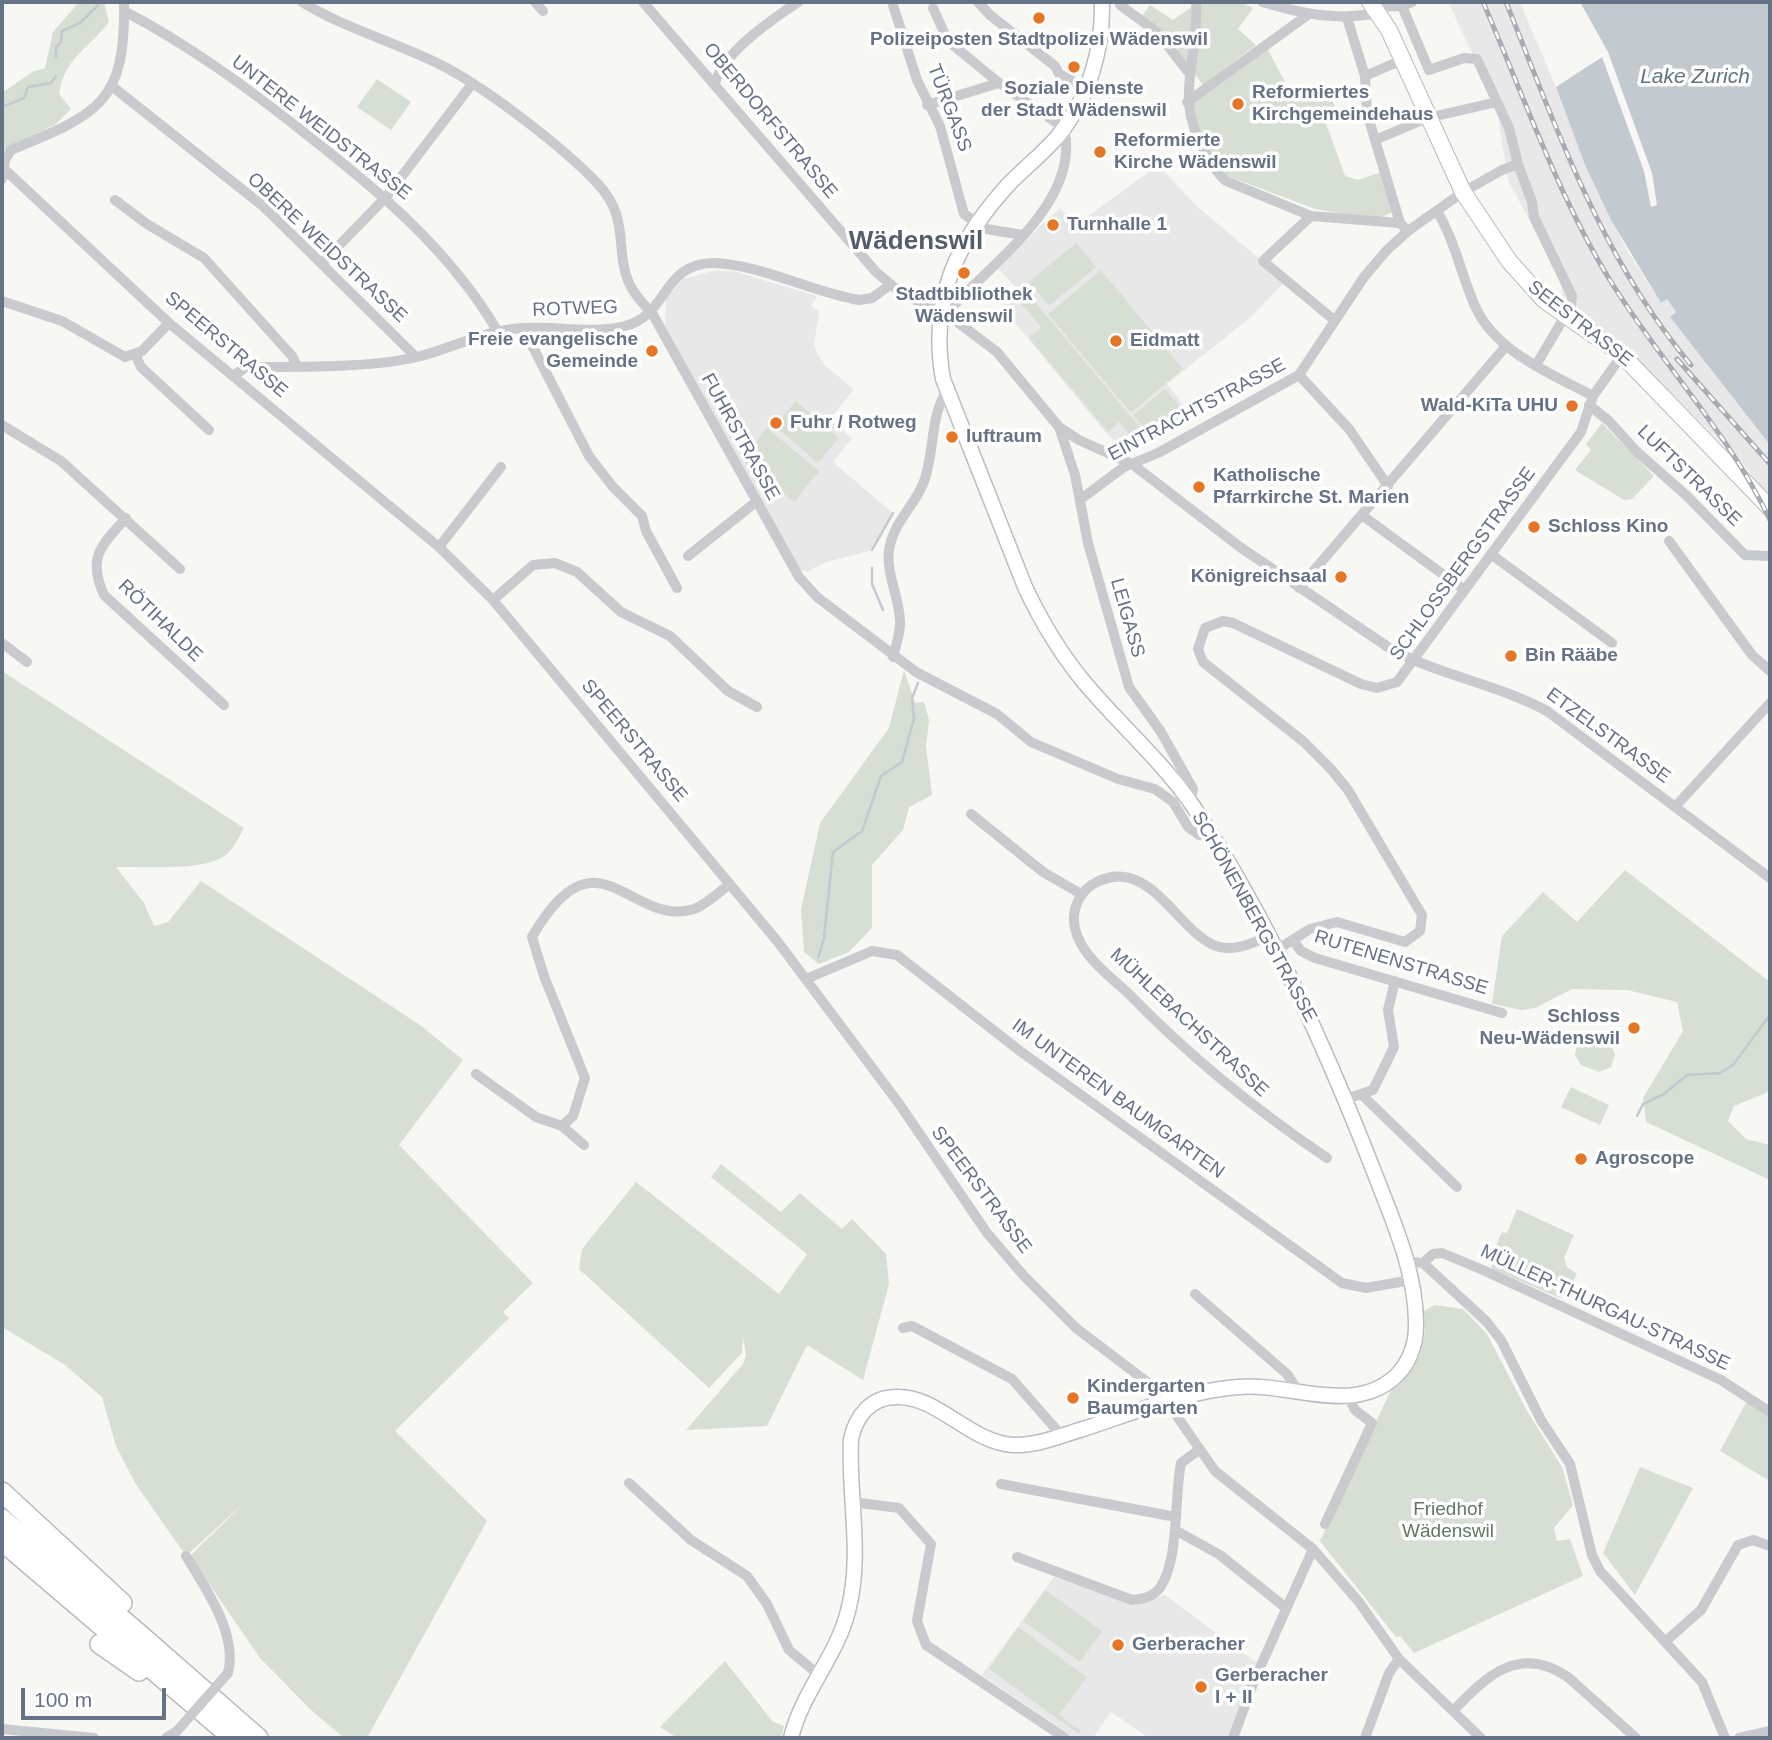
<!DOCTYPE html>
<html>
<head>
<meta charset="utf-8">
<style>
	body { margin:0 }
	#map { position:relative; width:1772px; height:1740px; overflow:hidden; background:#f7f7f4; font-family:Helvetica,sans-serif }
	canvas { display:block }
	.frame { position:absolute; inset:0; border:4px solid #667286; pointer-events:none }
	.scale { position:absolute; left:21px; top:1688px; width:145px; height:32px; box-sizing:border-box; border:4px solid #667286; border-top:0; padding-left:9px; font-size:21px; line-height:24px; white-space:nowrap; color:#667286; -webkit-text-stroke:5px #fff; paint-order:stroke }
</style>
</head>
<body>
<div id="map">
<canvas width="1772" height="1740"></canvas>
<div class="frame"></div>
<div class="scale">100 m</div>
</div>
<script>
const ctx = document.querySelector('canvas').getContext('2d');
ctx.lineJoin = 'round';
function paint(path, color) { ctx.fillStyle = color; ctx.fill(path, 'evenodd'); }
function strokePath(path, color, width, dash) { ctx.strokeStyle = color; ctx.lineWidth = width; ctx.lineCap = dash ? 'butt' : 'round'; ctx.setLineDash(dash || []); ctx.stroke(path); }
function write(font, color, halo, rows, align = 'center') {
  ctx.font = font + ' Helvetica,sans-serif'; ctx.lineWidth = 7; ctx.setLineDash([]); ctx.textBaseline = 'middle'; ctx.strokeStyle = halo; ctx.fillStyle = color; for (const [text, x, y, turn = 0] of rows) {
    ctx.save(); ctx.translate(x, y); ctx.rotate((+turn || 0) * Math.PI / 180); ctx.textAlign = isNaN(turn) ? turn : align; if (halo) ctx.strokeText(text, 0, 0); ctx.fillText(text, 0, 0); ctx.restore();
  }
}
paint(new Path2D(`
	M1448 2H1520L1558 92 1585 165 1624 245 1660 302 1666 299 1676 312 1670 317 1770 445V497L1743 464 1641 363 1562 303V282L1508 180 1496 103Z
	M1158 165 1199 208 1286 281 1251 317 1167 384 1191 414 1125 449 1106 433 1002 307 1020 292 996 267 1060 208 1077 224Z
	M716 270 737 272 817 296 811 306 819 312 814 346 824 365 854 389 830 419 852 438 833 462 893 513 872 550 824 563 807 572 799 569 665 326 666 299 683 279Z
	M1054 1577 1136 1605 1165 1595 1257 1663 1228 1738H1149L1111 1712 1093 1738H1075L982 1675Z`), '#e8e8e8');
paint(new Path2D(`
	M79 2H104L109 22C89 49 65 56 59 94L71 109 56 124 2 151V93L32 72 45 68 53 32Z
	M1199 2H1239L1253 8 1238 29 1256 45 1203 85 1162 32 1141 17 1150 5 1173 20Z
	M1267 48 1294 99 1314 91 1316 98 1331 96 1336 111 1323 115 1345 176 1358 180 1384 171 1396 211 1375 219 1315 209 1230 177 1222 173 1195 125 1192 102Z
	M377 79 411 102 391 130 357 107Z
	M1076 243 1096 267 1049 306 1029 282Z
	M1101 270 1183 369 1131 413 1048 314Z
	M1029 295 1144 432 1134 440 1119 422 1108 432 1029 338 1041 327 1020 302Z
	M1165 389 1181 408 1149 434 1133 415Z
	M796 401 839 438 818 463 775 426Z
	M1602 423 1654 476 1632 499 1624 500 1575 470 1591 450 1586 444Z
	M767 428 819 471 794 502 741 459Z
	M904 670 915 703 924 702 929 720 926 746 932 795 909 807 903 830 872 865V928L849 952 819 964 804 952 801 909 820 823 889 728Z
	M2 671 244 828C239 837 234 848 226 855 203 872 145 866 116 867L144 903 154 926 168 922 201 881 420 1025 463 1060 399 1145 533 1283 503 1312 509 1318 395 1431 487 1521 367 1738H344L310 1709 260 1658 190 1556 245 1502 186 1556 135 1483 116 1446 102 1397 65 1365 2 1327Z
	M1625 870 1770 982V1088L1766 1093 1734 1106 1728 1121 1746 1139 1770 1145 1768 1179 1646 1122 1643 1098 1683 1031 1677 1002 1627 990 1572 989 1535 1008 1522 1010 1492 1004 1502 936 1543 892 1577 922Z
	M1582 1038 1611 1046 1615 1054 1611 1067 1599 1072 1581 1065 1575 1055 1578 1039Z
	M1571 1087 1609 1105 1600 1125 1561 1107Z
	M721 1164 781 1212 800 1193 842 1229 852 1219 886 1254 889 1284 863 1380 807 1345 767 1426 686 1430 743 1364 746 1355 743 1337 742 1353 709 1388 579 1269 582 1249 636 1182 779 1294 807 1254 711 1177Z
	M1517 1209 1574 1235 1564 1258 1567 1267 1577 1274 1566 1295 1560 1298 1492 1269 1490 1259 1502 1232 1507 1233Z
	M1435 1305 1463 1309 1487 1334 1527 1411 1562 1467 1573 1505 1554 1528 1557 1541 1570 1539 1583 1576 1414 1653 1400 1636 1396 1637 1320 1541 1390 1392 1419 1357 1425 1333 1424 1311Z
	M1748 1399 1770 1417V1481L1720 1451Z
	M1640 1467 1693 1488 1635 1595 1603 1553Z
	M1045 1590 1102 1631 1080 1662 1023 1621Z
	M1018 1627 1087 1677 1059 1715 1081 1731 1079 1734 989 1669Z
	M725 1661 773 1722 784 1726 781 1738H677L660 1727Z`), '#d7dfd5');
paint(new Path2D(`
	M1580 2H1770V445L1670 317 1676 312 1667 299 1661 303 1611 220 1585 165 1556 87 1602 57 1644 171 1651 207 1657 205 1652 173 1608 52Z`), '#c2cad0');
strokePath(new Path2D(`
	M56 57V47L61 42 62 31 80 23 98 5
	M2 107 24 98 28 87 51 83 56 76
	M872 550 893 513
	M872 568V584L883 610
	M818 958 824 938 833 852 862 831 881 776 902 762 914 719 912 698 918 683
	M1637 1116 1643 1104 1664 1094 1687 1075 1720 1073 1733 1065 1770 1015
	M1769 1332 1770 1330`), '#c2cad0', 2.5);
const secondary = new Path2D(`
	M791 1738C802 1692 837 1656 848 1611 863 1556 848 1495 851 1439 856 1416 871 1397 896 1397 937 1395 969 1442 1013 1445 1038 1446 1062 1435 1086 1428 1135 1412 1186 1391 1238 1387 1289 1382 1354 1417 1397 1375 1409 1363 1416 1344 1416 1327 1417 1272 1392 1219 1373 1169 1324 1044 1268 919 1193 806 1162 761 1119 724 1084 682 1060 653 1041 621 1025 587L943 379C929 301 956 242 1008 185 1024 168 1043 154 1058 136 1089 98 1103 50 1102 2`);
const primary = new Path2D(`
	M1370 2 1389 30 1463 192 1509 261 1544 300 1622 355 1770 508`);
const highway = new Path2D(`
	M2 1492 122 1603
	M2 1519 131 1627 258 1738
	M2 1541 233 1738
	M100 1644 139 1671`);
strokePath(secondary, '#babdc2', 17);
strokePath(primary, '#b8bbc0', 18);
strokePath(highway, '#b8babe', 22);
strokePath(new Path2D(`
	M302 2C344 28 392 41 437 63 483 85 563 147 598 184 631 220 614 248 629 283 634 294 643 304 652 313L799 577 817 597 916 672 997 714 1031 742 1118 779 1155 789 1173 802 1188 827 1199 835 1208 832
	M535 2 543 11
	M643 2 876 272 900 292 956 321 997 352 1059 427 1079 440 1132 464 1240 547 1391 649C1441 676 1497 684 1547 711L1770 878
	M892 2 917 80 940 126 964 214 986 229 1023 235
	M978 2 990 15 1055 66 1059 74 1085 88
	M1196 2C1200 61 1171 99 1207 155 1213 165 1217 174 1226 181L1311 216 1400 223 1408 231
	M1262 2C1302 14 1338 21 1379 13
	M1120 5 1157 32 1189 73
	M1402 6 1429 70 1464 58 1477 59 1509 128 1518 164 1532 202 1534 217 1572 296 1571 306 1536 365
	M1375 7 1402 6 1412 2
	M933 8 948 41 999 83 1064 128C1081 199 998 258 955 304L940 312
	M124 11C189 45 248 88 306 134 379 191 450 250 498 332
	M1347 18 1365 76 1367 113 1400 223
	M1365 76 1402 60
	M715 83C724 52 771 20 798 2
	M113 87 263 206 416 357
	M1187 102 1309 14
	M927 105 999 83
	M1375 140 1427 118 1497 102
	M2 167 169 323 439 547 493 600 778 942 900 1105 987 1233 1024 1276 1076 1328 1151 1385 1167 1402 1215 1471 1313 1549 1359 1602 1399 1659 1481 1738
	M2 179 5 160 11 150C98 114 126 104 124 2
	M115 200 147 224 204 258 292 356 297 366
	M1437 211C1455 241 1461 274 1475 306 1495 352 1552 374 1593 396
	M1311 216 1263 261 1334 320
	M322 263 386 197 472 84
	M2 301 62 321 125 357 142 351 169 323
	M523 328 589 456 613 487 642 516 646 531 677 588
	M136 356 141 367 209 430
	M234 375 247 367C297 367 370 368 417 357 449 349 480 333 513 329 550 324 589 335 625 326 668 316 662 262 715 263 762 265 812 292 859 300L872 298 890 285
	M1299 375 1349 429 1388 486
	M1589 405 1609 421 1636 451 1687 496 1745 555 1770 556
	M2 425 61 461 180 569
	M1059 427 1075 475 1088 543 1129 687 1161 732 1193 789 1190 803
	M1081 499 1124 467 1158 453 1299 375 1364 277 1387 250 1408 231 1463 192 1502 170 1518 164
	M1363 516 1463 589
	M126 518C101 546 87 557 104 595L224 705
	M1669 541 1752 655 1770 671
	M439 547 501 467
	M1492 555 1612 643
	M688 556 756 502
	M1299 588 1506 346
	M493 600 533 565 555 563 577 572 621 612 670 636 728 691 757 707
	M2 643 27 662
	M893 657C896 645 901 632 900 620 899 597 886 573 889 551 892 524 913 508 923 484 935 456 929 417 947 391
	M1675 807 1770 703
	M971 814 1043 872 1081 894
	M1267 937C1251 944 1233 952 1216 946 1177 931 1150 856 1097 882 1083 889 1076 900 1074 915 1071 949 1108 974 1130 995 1190 1057 1256 1110 1327 1158
	M1293 940 1301 951 1315 958 1502 1013
	M1275 951 1310 929 1337 922 1405 942 1420 931 1422 915 1348 790 1330 768 1304 742 1203 662 1198 649 1205 628 1223 621 1233 623 1361 684 1377 688 1397 682 1581 432 1593 396 1622 355
	M806 979 872 951 897 955 1020 1051 1342 1283 1366 1288 1411 1280
	M476 1074 536 1117 562 1126 573 1116 585 1078 544 976 532 937C598 822 630 929 694 909 706 905 719 892 730 884
	M1361 1094 1457 1187
	M1346 1099 1373 1090 1394 1047 1388 1010 1395 981
	M562 1126 584 1145
	M1406 1261 1423 1263 1486 1321 1501 1340 1541 1420 1570 1464 1592 1555 1600 1571 1702 1682 1725 1738
	M1423 1263 1433 1254 1442 1253 1483 1270 1721 1380 1770 1412
	M1195 1294 1287 1374 1298 1391
	M903 1328 912 1326 1012 1379 1062 1436
	M629 1483 691 1540 747 1576 767 1604 789 1650 819 1675
	M1001 1484 1176 1517
	M852 1502 899 1508 931 1544 917 1621 926 1645 1065 1738
	M1325 1524 1372 1423 1355 1410 1348 1396
	M1175 1530 1220 1555 1286 1608
	M186 1556C206 1589 238 1634 228 1673
	M1017 1557 1132 1600C1141 1599 1150 1598 1157 1591 1180 1567 1174 1495 1181 1463L1200 1449
	M1666 1641 1701 1610 1738 1545 1753 1540 1770 1546
	M1453 1711C1486 1676 1520 1643 1569 1678L1636 1738
	M2 1729 94 1738
	M166 1738 177 1731
	M1233 1738 1254 1681 1313 1549
	M1365 1738 1389 1673 1399 1659
	M1739 1738 1770 1731`), '#c8cace', 10);
strokePath(secondary, '#fff', 14);
strokePath(primary, '#fff', 16);
strokePath(highway, '#fff', 19);
const rail = new Path2D(`
	M1483 2C1522 92 1557 193 1608 277 1659 361 1728 431 1770 520
	M1506 2C1557 129 1601 258 1691 365
	M1677 359 1770 464`);
strokePath(rail, '#a7abb2', 5);
strokePath(rail, '#fff', 2.5, [8]);
strokePath(new Path2D(`
	M177 1731 228 1673`), '#c8cace', 10);
for (const [x, y, r, color] of [
	[1039,18,7,"#e67626"],
	[1074,67,7,"#e67626"],
	[1238,104,7,"#e67626"],
	[1100,152,7,"#e67626"],
	[1053,225,7,"#e67626"],
	[964,273,7,"#e67626"],
	[1116,341,7,"#e67626"],
	[652,351,7,"#e67626"],
	[1572,406,7,"#e67626"],
	[776,423,7,"#e67626"],
	[952,437,7,"#e67626"],
	[1199,487,7,"#e67626"],
	[1534,527,7,"#e67626"],
	[1341,577,7,"#e67626"],
	[1511,656,7,"#e67626"],
	[1634,1028,7,"#e67626"],
	[1581,1159,7,"#e67626"],
	[1073,1398,7,"#e67626"],
	[1118,1645,7,"#e67626"],
	[1201,1687,7,"#e67626"]
]) { const dot = new Path2D(); dot.arc(x, y, r, 0, 2 * Math.PI); ctx.fillStyle = color; ctx.fill(dot); strokePath(dot, '#fff', 2.5); }
write('bold 19px', '#667286', '#fff', [
	["Polizeiposten Stadtpolizei Wädenswil",1039,40,"center"],
	["Soziale Dienste",1074,89,"center"],
	["der Stadt Wädenswil",1074,111,"center"],
	["Reformiertes",1252,93],
	["Kirchgemeindehaus",1252,115],
	["Reformierte",1114,141],
	["Kirche Wädenswil",1114,163],
	["Turnhalle 1",1067,225],
	["Stadtbibliothek",964,295,"center"],
	["Wädenswil",964,317,"center"],
	["Freie evangelische",638,340,"right"],
	["Gemeinde",638,362,"right"],
	["Eidmatt",1130,341],
	["Wald-KiTa UHU",1558,406,"right"],
	["Fuhr / Rotweg",790,423],
	["luftraum",966,437],
	["Katholische",1213,476],
	["Pfarrkirche St. Marien",1213,498],
	["Schloss Kino",1548,527],
	["Königreichsaal",1327,577,"right"],
	["Bin Rääbe",1525,656],
	["Schloss",1620,1017,"right"],
	["Neu-Wädenswil",1620,1039,"right"],
	["Agroscope",1595,1159],
	["Kindergarten",1087,1387],
	["Baumgarten",1087,1409],
	["Gerberacher",1132,1645],
	["Gerberacher",1215,1676],
	["I + II",1215,1698]
], 'left');
write('19px', '#667286', '#fff', [
	["TÜRGASS",949,108,69],
	["OBERDORFSTRASSE",770,121,50],
	["UNTERE WEIDSTRASSE",321,128,38],
	["OBERE WEIDSTRASSE",327,248,43],
	["ROTWEG",575,309,-2],
	["SEESTRASSE",1580,324,38],
	["SPEERSTRASSE",226,345,40],
	["EINTRACHTSTRASSE",1197,410,-28],
	["FUHRSTRASSE",740,437,61],
	["LUFTSTRASSE",1689,476,44],
	["SCHLOSSBERGSTRASSE",1463,564,-54],
	["LEIGASS",1127,618,74],
	["RÖTIHALDE",160,621,44],
	["ETZELSTRASSE",1608,736,36],
	["SPEERSTRASSE",634,741,50],
	["SCHÖNENBERGSTRASSE",1254,917,61],
	["RUTENENSTRASSE",1401,963,17],
	["MÜHLEBACHSTRASSE",1189,1023,43],
	["IM UNTEREN BAUMGARTEN",1118,1099,36],
	["SPEERSTRASSE",981,1190,53],
	["MÜLLER-THURGAU-STRASSE",1605,1308,25]
]);
write('19px', '#617861', '#fff', [
	["Friedhof",1448,1510],
	["Wädenswil",1448,1532]
]);
write('italic 21px', '#627382', '#fff', [
	["Lake Zurich",1695,77]
]);
write('bold 26px', '#545d6b', '#fff', [
	["Wädenswil",916,242]
]);
</script>
</body>
</html>
